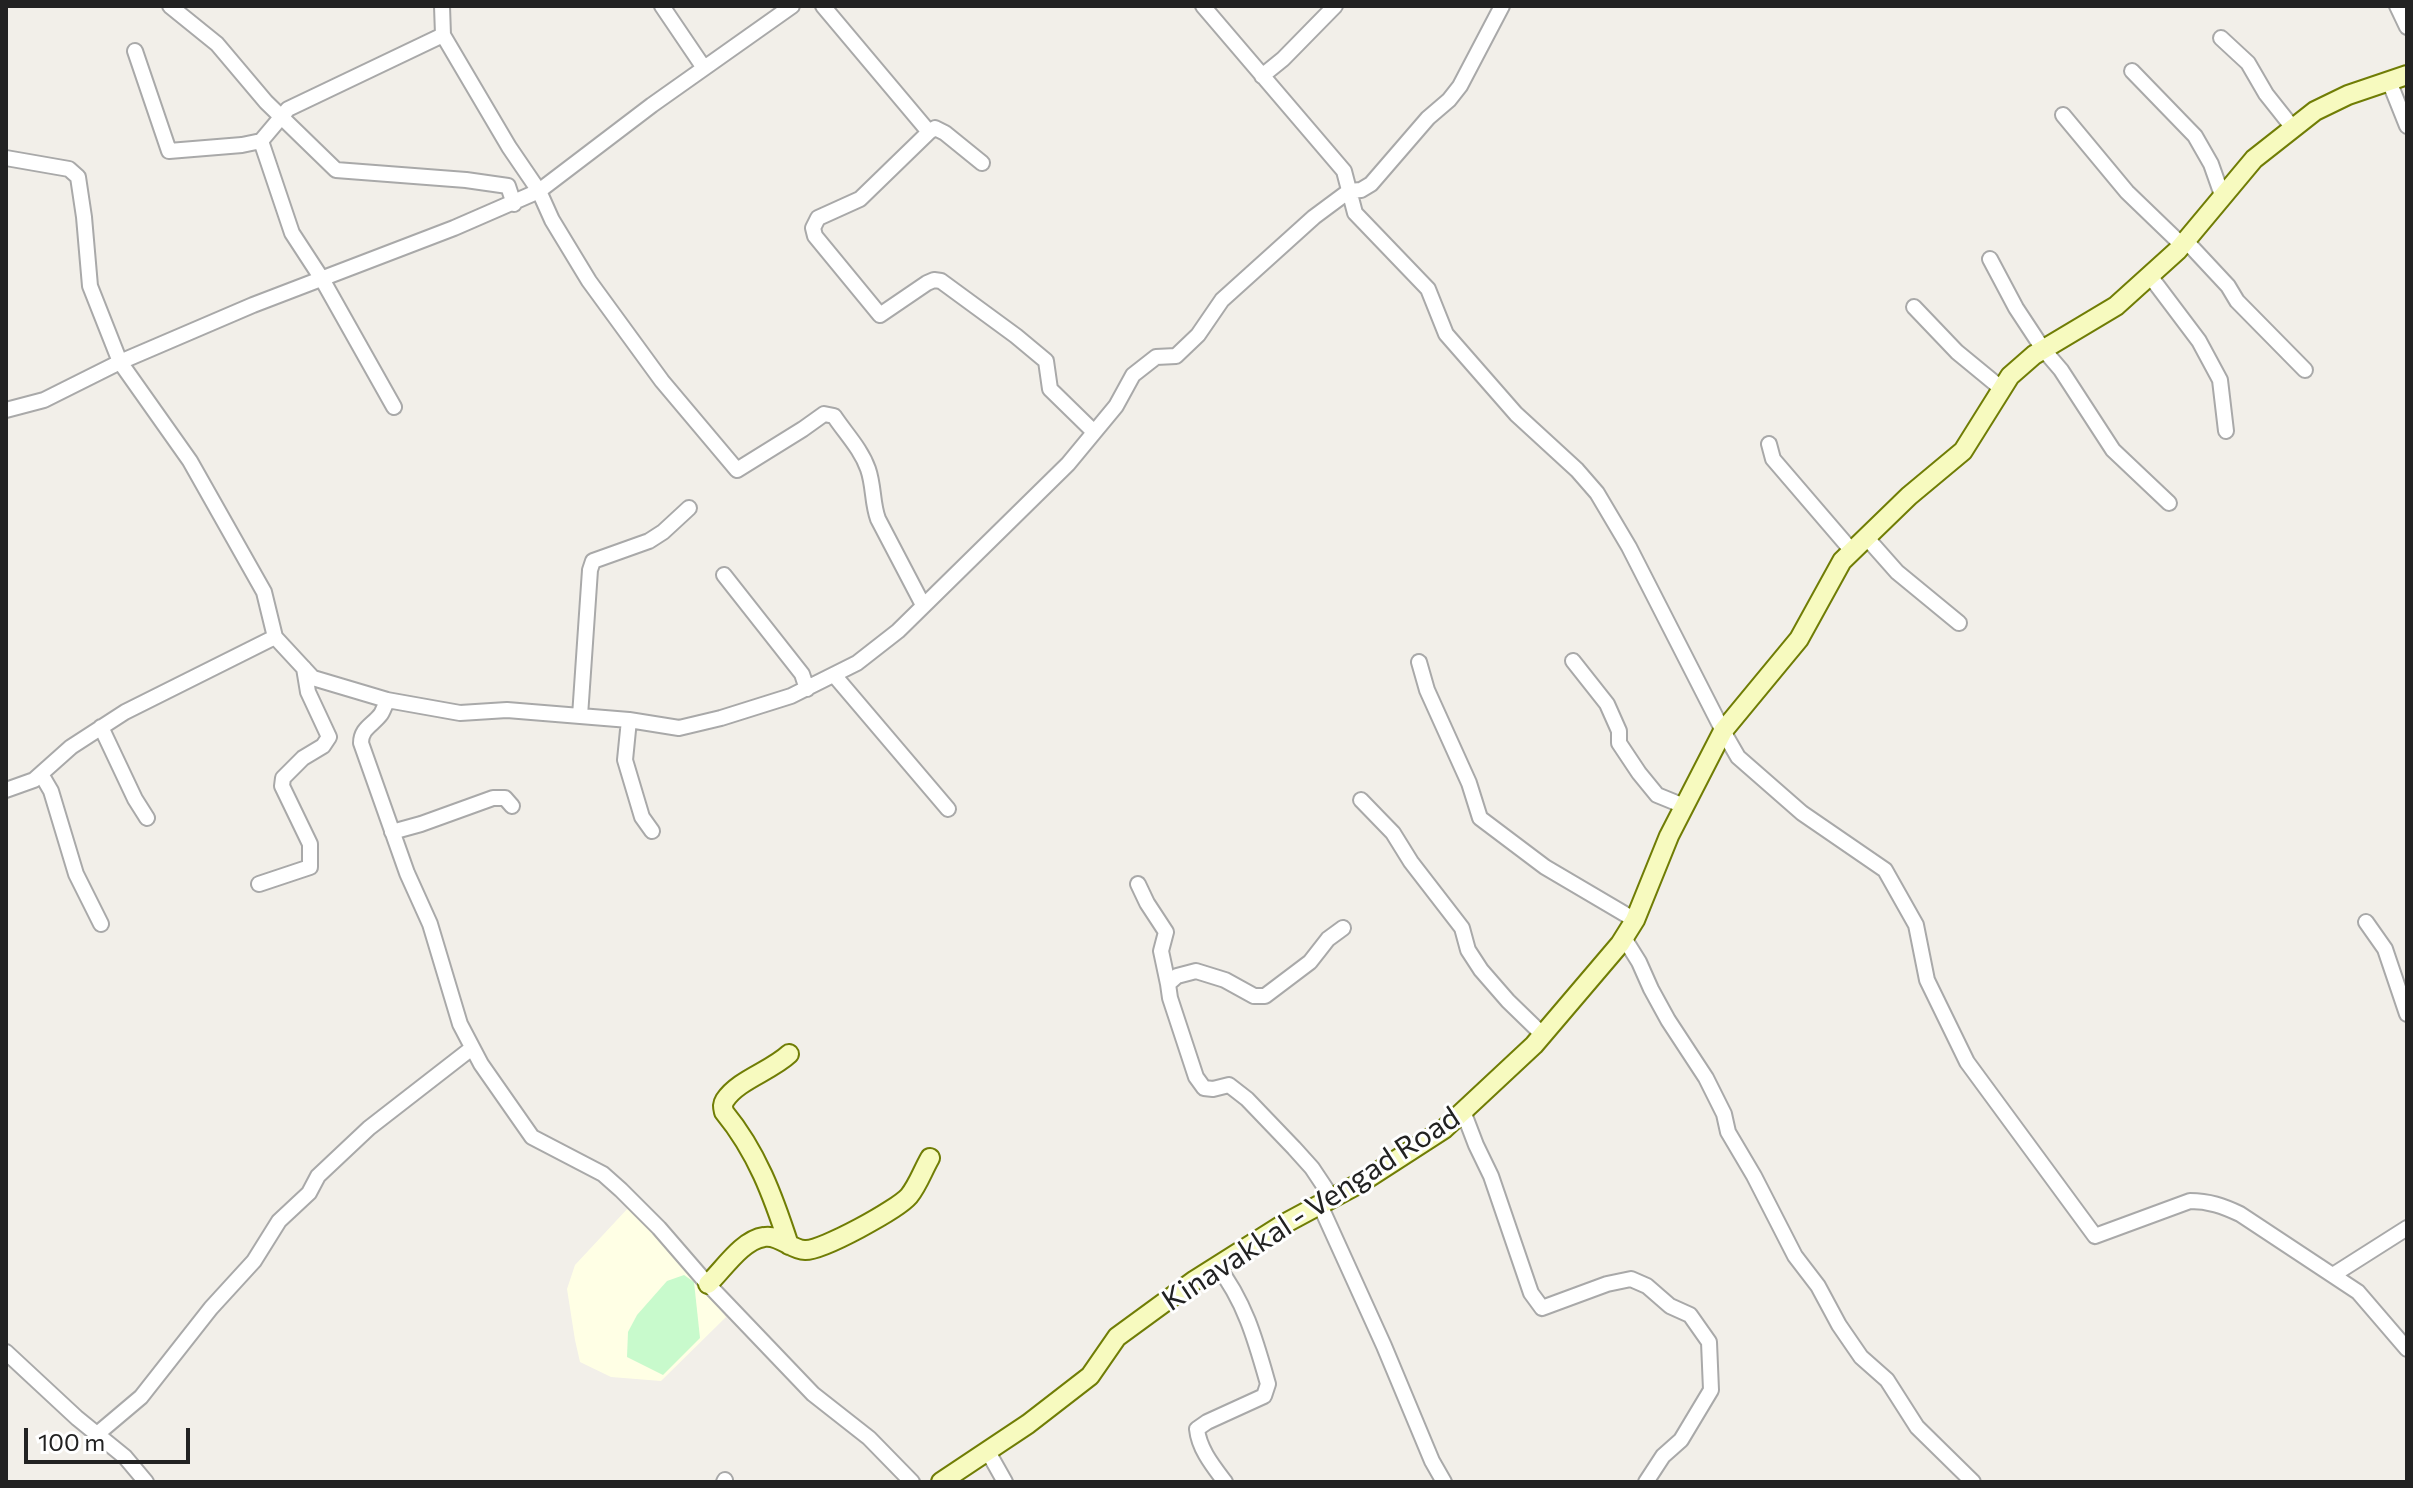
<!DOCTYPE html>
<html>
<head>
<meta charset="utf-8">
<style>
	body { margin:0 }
	#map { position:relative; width:2413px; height:1488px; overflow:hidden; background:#f2efe9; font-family:Commissioner,sans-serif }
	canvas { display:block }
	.frame { position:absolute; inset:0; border:8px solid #222; pointer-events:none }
	.scale { position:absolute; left:24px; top:1428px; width:166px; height:36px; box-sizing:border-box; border:4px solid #222; border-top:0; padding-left:10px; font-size:24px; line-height:28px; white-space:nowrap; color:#222; -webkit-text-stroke:6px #fff; paint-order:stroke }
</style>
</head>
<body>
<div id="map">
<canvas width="2413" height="1488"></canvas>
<div class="frame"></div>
<div class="scale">100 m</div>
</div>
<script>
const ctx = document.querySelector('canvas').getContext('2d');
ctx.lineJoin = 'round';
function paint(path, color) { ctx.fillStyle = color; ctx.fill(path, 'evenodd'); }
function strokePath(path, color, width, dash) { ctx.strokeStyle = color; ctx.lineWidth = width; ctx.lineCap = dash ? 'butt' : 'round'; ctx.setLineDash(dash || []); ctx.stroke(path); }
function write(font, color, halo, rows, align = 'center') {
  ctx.font = font + ' Commissioner,sans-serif'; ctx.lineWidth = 6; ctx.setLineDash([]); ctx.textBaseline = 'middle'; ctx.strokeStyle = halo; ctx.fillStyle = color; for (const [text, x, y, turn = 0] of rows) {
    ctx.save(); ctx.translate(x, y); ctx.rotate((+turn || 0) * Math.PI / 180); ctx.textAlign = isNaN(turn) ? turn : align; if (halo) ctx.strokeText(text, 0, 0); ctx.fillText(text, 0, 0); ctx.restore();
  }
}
paint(new Path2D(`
	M629 1207 671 1249 726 1317 661 1381 611 1377 580 1362 575 1340 567 1289 575 1265Z`), '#ffffe5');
paint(new Path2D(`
	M684 1275 694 1282 700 1338 663 1375 627 1357 628 1332 637 1315 667 1281Z`), '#c8facc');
const street = new Path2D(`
	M170 6 217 44 266 102 336 170 466 180 508 186 514 204
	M442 6 443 35 509 147 539 191 552 220 589 281 662 381 737 470 803 429 824 414 834 416C846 434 861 449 868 469 874 486 872 503 878 519L923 605
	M662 6 704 68
	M823 6 929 132 935 128 945 133 982 163
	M1203 6 1344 171 1355 213 1428 289 1446 334 1516 414 1577 470 1597 493 1629 547 1723 731 1738 757 1802 813 1885 870 1916 925 1927 980 1967 1062 2095 1236 2190 1201C2209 1201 2223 1206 2240 1214L2358 1292 2407 1349
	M2397 6 2407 27
	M2221 38 2248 63 2266 94 2293 128
	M135 51 169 151 242 145 261 141 288 109 443 35
	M2132 71 2195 136 2211 164 2223 198
	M1262 76 1283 59 1335 6
	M2389 81 2407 126
	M2063 115 2127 192 2182 245
	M929 132 860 199 818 218 813 228 815 236 880 315 927 283 934 280 941 281 1016 336 1046 361 1050 389 1094 432
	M261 141 292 233 322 279 394 407
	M6 158 69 169 78 177 84 217 90 286 120 362 190 461 264 592 275 637 313 678 387 700 460 713 507 710 629 720 679 728 721 718 791 696 857 663 898 631 1068 464 1116 406 1133 375 1156 357 1176 356 1198 335 1222 300 1314 217 1349 191 1361 190 1371 184 1428 118 1449 100 1460 86 1502 6
	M2186 241 2228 286 2237 301 2305 370
	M1990 259 2016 308 2043 349 2061 370 2113 450 2169 503
	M2150 276 2199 341 2220 380 2226 431
	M1914 307 1957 352 2002 389
	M6 410 44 400 120 362 253 305 454 228 539 191 652 105 792 6
	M1769 444 1773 459 1852 551
	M1866 537 1897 572 1959 623
	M724 575 802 674 807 689
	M1573 661 1607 704 1619 731V743L1639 773 1657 795 1684 806
	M1419 662 1427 690 1469 783 1480 818 1545 867 1635 920
	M834 675 948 809
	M387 700C387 701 382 713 381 714 373 725 361 728 361 743L407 873 430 924 460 1024 481 1064 532 1137 603 1174 621 1190 659 1228 704 1280 813 1394 869 1438 912 1482
	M580 716 590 570 593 561 649 541 663 532 689 508
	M629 720 625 760 642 817 652 831
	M101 727 135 799 147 818
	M41 774 51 791 76 874 101 924
	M6 790 34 780 71 747 125 712 275 637
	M1361 800 1393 833 1411 862 1462 928 1468 950 1481 970 1508 1001 1543 1035
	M392 832 421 824 493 798H505L512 806
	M259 884 310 867V844L282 786 283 778 303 758 323 746 329 737 308 692 304 668
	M1138 884 1147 903 1166 932 1161 951 1168 984
	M2366 922 2385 949 2407 1014
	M1624 938 1639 962 1651 989 1668 1020 1706 1078 1724 1114 1728 1132 1754 1176 1795 1256 1818 1286 1839 1325 1861 1357 1887 1380 1917 1427 1973 1482
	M1463 1111 1476 1145 1491 1176 1531 1293 1542 1308 1607 1284 1631 1279 1647 1286 1670 1306 1690 1315 1709 1342 1711 1390 1681 1440 1663 1456 1646 1482
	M1332 1198 1312 1168 1294 1148 1247 1099 1229 1085 1213 1089 1204 1088 1196 1077 1170 998 1168 984 1177 976 1196 971 1225 980 1254 996H1265L1310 962 1328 939 1343 928
	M1320 1205 1384 1346 1432 1461 1444 1482
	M1217 1266C1245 1301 1256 1342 1268 1384L1264 1396 1207 1422 1197 1429C1199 1449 1213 1466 1225 1482
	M2333 1275 2407 1228
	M6 1352 77 1418 125 1457 146 1482
	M96 1435 141 1397 211 1308 254 1261 279 1221 309 1193 318 1176 369 1128 472 1048
	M987 1450 1005 1482
	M724 1482 725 1480`);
const secondary = new Path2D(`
	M789 1054C771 1071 738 1080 725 1100 722 1105 723 1107 724 1112 757 1152 773 1196 789 1245
	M708 1284C723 1270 742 1240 764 1237 779 1234 791 1250 805 1250 822 1251 898 1209 909 1196 918 1185 923 1170 930 1158
	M941 1482 1028 1424 1090 1376 1117 1337 1195 1280 1282 1225 1362 1182 1444 1129 1534 1045 1620 944 1635 920 1669 836 1723 731 1799 639 1842 561 1909 496 1963 451 2010 376 2034 355 2116 306 2178 250 2254 159 2315 111 2348 95 2407 75`);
strokePath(street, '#a9a9a9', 18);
strokePath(secondary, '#707d05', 22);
strokePath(street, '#fff', 14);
strokePath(secondary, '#f7fabf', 18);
write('30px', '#222', '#fff', [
	["Kinavakkal - Vengad Road",1311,1209,-33]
]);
</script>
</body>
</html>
